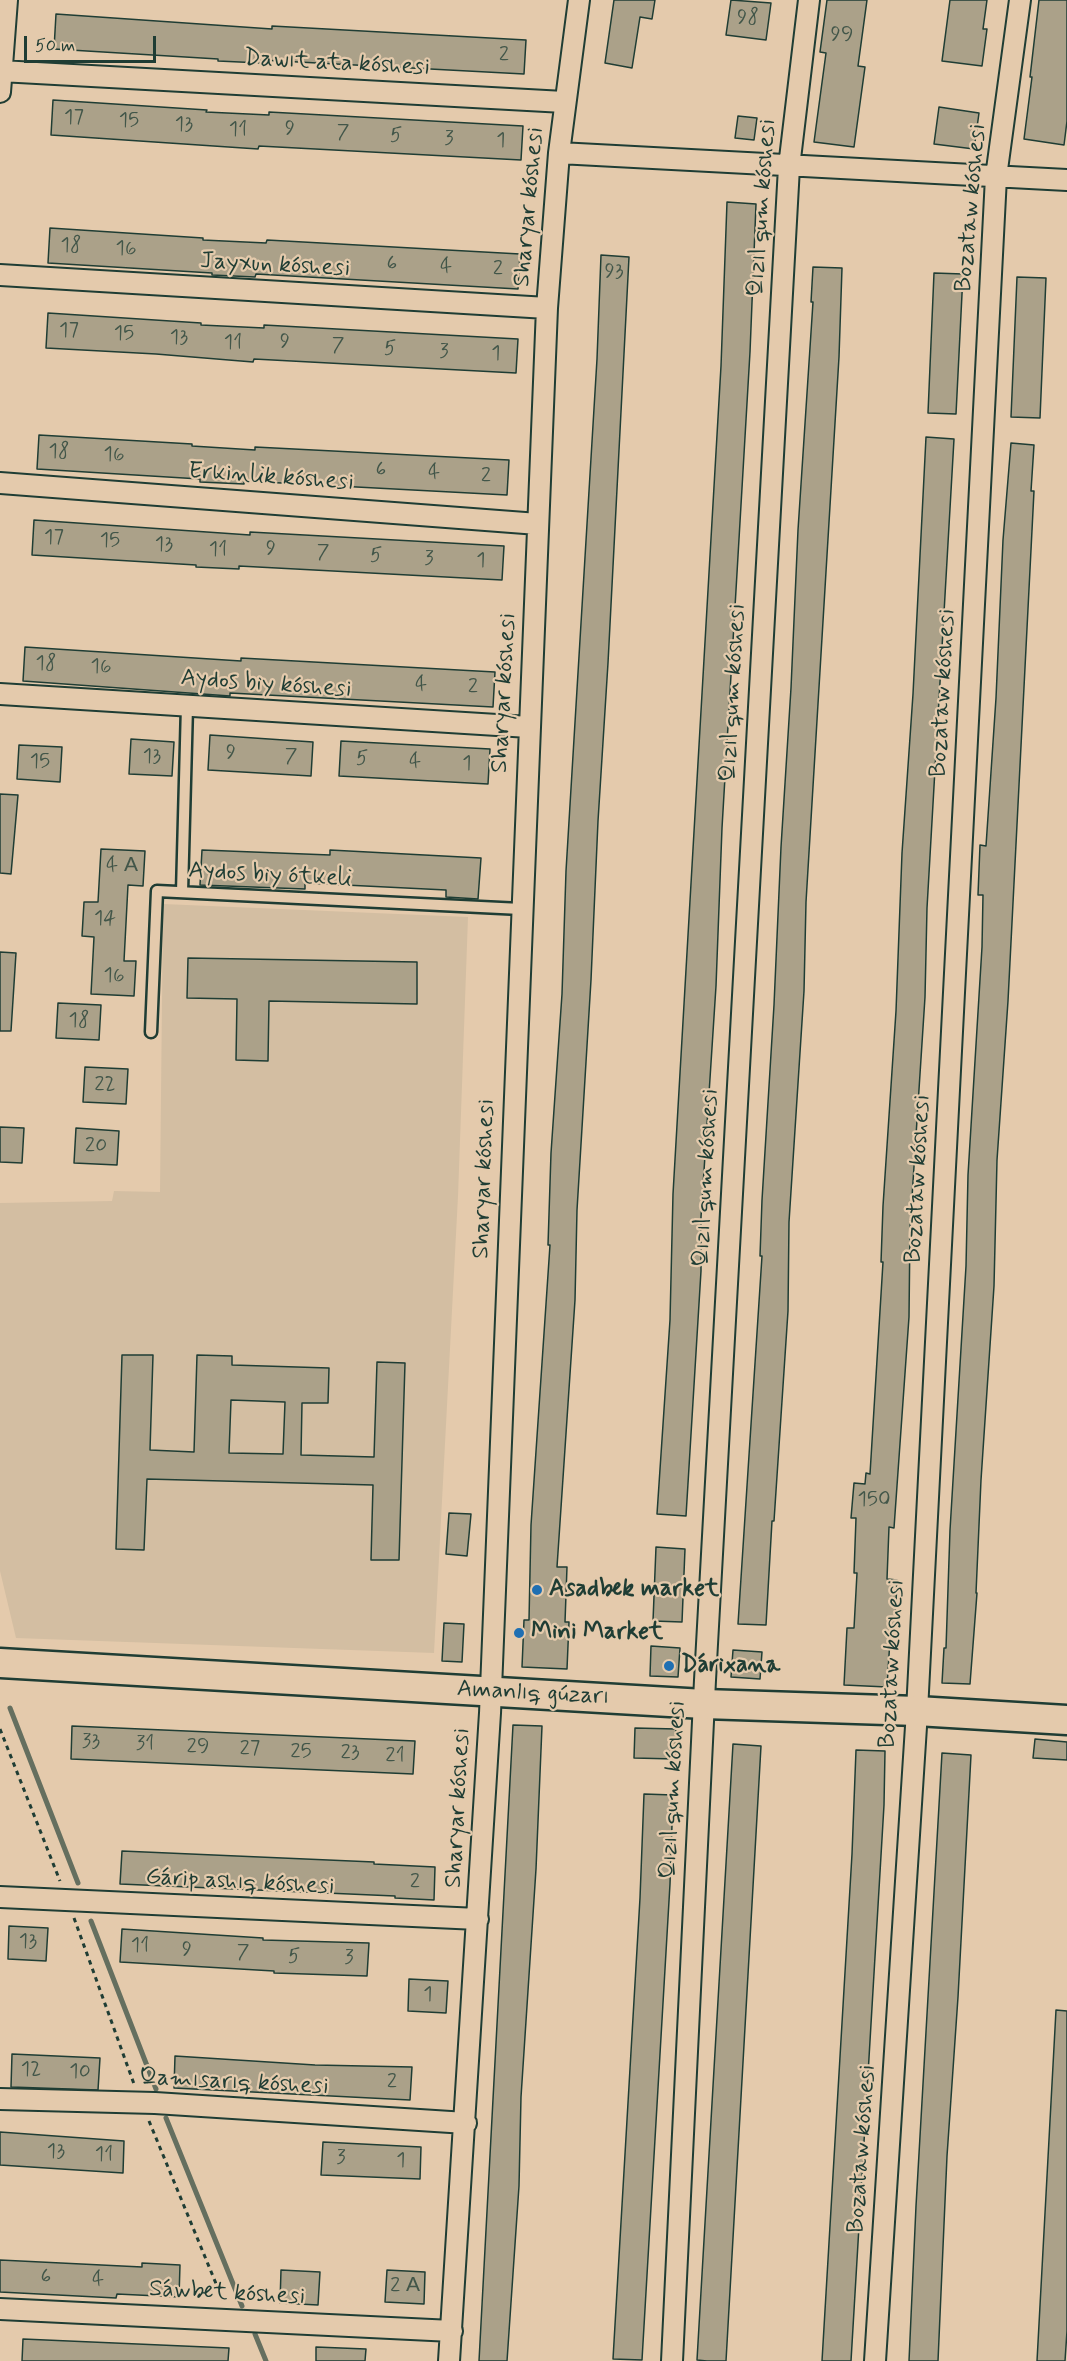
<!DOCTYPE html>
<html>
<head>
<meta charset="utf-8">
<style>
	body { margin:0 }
	#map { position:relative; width:1067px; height:2361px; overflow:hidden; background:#e4caac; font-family:Mynerve,sans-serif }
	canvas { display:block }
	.scale { position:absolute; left:24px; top:36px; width:132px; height:27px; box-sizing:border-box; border:3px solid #1f3d34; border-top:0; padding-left:8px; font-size:18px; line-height:21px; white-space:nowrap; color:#1f3d34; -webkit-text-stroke:4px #e4caac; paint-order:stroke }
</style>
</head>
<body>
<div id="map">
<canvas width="1067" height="2361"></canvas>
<div class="scale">50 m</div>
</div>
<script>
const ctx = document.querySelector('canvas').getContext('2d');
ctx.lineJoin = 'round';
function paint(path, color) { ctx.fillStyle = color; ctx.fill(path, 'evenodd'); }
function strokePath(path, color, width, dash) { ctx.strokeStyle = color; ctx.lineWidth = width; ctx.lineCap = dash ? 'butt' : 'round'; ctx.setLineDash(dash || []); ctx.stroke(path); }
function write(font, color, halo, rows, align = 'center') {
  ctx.font = font + ' Mynerve,sans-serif'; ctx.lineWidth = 4.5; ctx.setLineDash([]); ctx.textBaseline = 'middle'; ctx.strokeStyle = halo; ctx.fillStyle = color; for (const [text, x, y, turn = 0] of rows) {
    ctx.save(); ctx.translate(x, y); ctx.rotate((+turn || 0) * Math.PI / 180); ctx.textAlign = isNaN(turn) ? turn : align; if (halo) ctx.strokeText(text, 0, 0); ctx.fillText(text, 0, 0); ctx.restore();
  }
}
paint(new Path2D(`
	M163 904 468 917 458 1196 434 1653 16 1638 0 1571V1203L112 1201 114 1191 160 1192Z`), '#d3bea2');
strokePath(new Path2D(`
	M10 1708 78 1883
	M91 1921 156 2089
	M166 2118 242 2306
	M255 2334 266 2361`), '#656f5f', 5);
const building = new Path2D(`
	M614 0H655L652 19 640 17 632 68 605 63Z
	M731 0 771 3 766 40 726 35Z
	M827 0H867L858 66 865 67 854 147 814 142 826 53 820 52Z
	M950 0H987L983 29H987L982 66 942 61Z
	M1039 0H1067V121L1064 145 1024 139 1032 77H1030Z
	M56 14 272 29V26L526 40 524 74 261 60V63L218 61V59L54 49Z
	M53 100 207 110 206 112 269 115V112L523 126 521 160 259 146 258 149 51 135Z
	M939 107 979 113 974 149 934 144Z
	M738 116 757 118 754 140 735 138Z
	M727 202 756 204 750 352 722 828 716 986 701 1217V1271L686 1516 657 1514 670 1320 673 1194 721 366Z
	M50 228 203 238V240L266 243 267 240 520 254 518 289 256 274 255 277 212 275V273L48 263Z
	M601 255 629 257 608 663 598 821 591 980 577 1210 575 1300 557 1567H567L565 1622H569L567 1669 522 1667 524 1620H529L531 1525 550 1245H548L551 1153 562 994 566 871 597 359Z
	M813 267 842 268 839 357 806 902 804 991 789 1222 788 1311 774 1521H772L766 1625 738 1624 762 1256H760L762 1200 774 1005 781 847 791 688 798 530 813 302H811Z
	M934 273 963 274 956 414 928 413Z
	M1017 277 1046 278 1040 418 1011 417Z
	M48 313 201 323V325L264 328V325L518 339 516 373 254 359 253 362 156 354 46 348Z
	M39 435 192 444V446L255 450V447L509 460 507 495 244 481V484L200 482V479L37 469Z
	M926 437 954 439 927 908 925 997 910 1228 909 1317 894 1528 889 1527 887 1579 897 1580 895 1625 891 1624 887 1687 844 1685 847 1628H854L857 1573H854L856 1518H851L854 1483 865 1484 866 1473 870 1474 883 1262H881L883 1206 896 1011 902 853 913 694Z
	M1011 443 1034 445 1031 491H1034L1008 1001 997 1160 994 1286 981 1480 976 1593H977L970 1684 942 1683 944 1648H946L950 1530 966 1266 968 1175 982 947 983 895H978L980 845 986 846 996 698 1003 540Z
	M34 520 250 535V532L504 546 502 580 239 566V569L196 567V565L32 555Z
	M25 647 241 661V658L495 672 493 707 230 693V696L23 681Z
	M210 735 313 742 311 776 208 770Z
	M131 739 174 742 172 776 129 774Z
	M341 741 490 749 488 784 339 776Z
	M19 745 62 747 60 782 17 779Z
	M0 794 18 795 11 874 0 873Z
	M101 849 145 851 143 886 128 885 124 961H136L134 996 91 994 94 937 82 936 84 902H98Z
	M202 850 330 855V850L481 858 478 899 446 897V890L305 883V889L200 885Z
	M0 952 16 953 11 1031H0Z
	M188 958 417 962V1004L269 1001 268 1061 236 1060 237 999 187 998Z
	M58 1003 101 1005 99 1040 56 1038Z
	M85 1067 128 1069 126 1104 83 1102Z
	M0 1127 24 1128 22 1163 0 1162Z
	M76 1128 119 1131 117 1165 74 1163Z
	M122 1355H153L150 1450 194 1452 197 1355 232 1356V1365L329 1368 328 1403H302L301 1455 374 1457 377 1362 405 1363 399 1560H371L373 1485 147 1479 144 1550 116 1549ZM231 1400 285 1402 283 1454 229 1453Z
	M449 1513 471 1514 467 1556 446 1554Z
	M656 1547 685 1549 682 1622 653 1621Z
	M444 1623 464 1624 462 1662 442 1661Z
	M651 1646 680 1648 678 1677 650 1676Z
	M733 1650 762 1652 760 1679 731 1677Z
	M513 1725 542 1726 536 1869 521 2097 519 2186 507 2361H479Z
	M72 1726 415 1741 413 1774 71 1759Z
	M635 1728 676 1729 675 1759 634 1758Z
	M1035 1739 1067 1742V1760L1033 1758Z
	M733 1744 761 1746 726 2361H707L697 2360Z
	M856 1750 885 1751 884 1805 851 2361H822L852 1854Z
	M942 1753 971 1755 958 1997 947 2156 938 2361H909L916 2206Z
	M644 1794 673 1795 670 1884 642 2360 613 2359 640 1898Z
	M122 1851 374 1862V1864L435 1867 434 1900 395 1898V1896L120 1884Z
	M9 1926 48 1928 46 1961 8 1959Z
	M122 1929 263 1938V1940L369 1943 367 1976 274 1973V1971L120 1962Z
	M409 1979 448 1981 446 2013 408 2011Z
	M1056 2010 1067 2011V2331L1065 2361H1037Z
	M12 2054 100 2058 98 2090 11 2087Z
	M175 2056 315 2065 412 2067 410 2100 174 2088Z
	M0 2132 124 2141 123 2173 0 2165Z
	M323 2142 421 2147 420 2179 321 2175Z
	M0 2260 142 2267V2263L180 2265 179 2297 117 2294 116 2298 0 2292Z
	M281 2270 320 2272 318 2305 280 2303Z
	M387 2270 425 2272 424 2304 385 2302Z
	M23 2339 229 2348 228 2361H22Z
	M316 2347 366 2349 365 2361H316Z`);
paint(building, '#aba189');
strokePath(building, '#1f3d34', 1.5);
const lane = new Path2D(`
	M182 892 187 706
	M151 1032 157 891 521 909`);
const street = new Path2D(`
	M0 71 564 102
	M0 92 7 0
	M559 153 1067 180
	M0 275 547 308
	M0 483 538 524
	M0 694 529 727
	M0 1897 478 1919
	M0 2099 155 2103 466 2123
	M0 2309 452 2331
	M449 2361 490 1713 547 308 559 153 579 0
	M672 2361 705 1680 789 167 809 0
	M875 2361 917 1711 996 177 1020 0`);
const secondary = new Path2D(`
	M0 1663 704 1704 917 1711 1067 1720`);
strokePath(lane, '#1f3d34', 15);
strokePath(street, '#1f3d34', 24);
strokePath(secondary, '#1f3d34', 33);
strokePath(new Path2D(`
	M0 1729 60 1881
	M74 1918 134 2084
	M149 2121 224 2303`), '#1f3d34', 3, [4.5, 4.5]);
strokePath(lane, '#e4caac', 10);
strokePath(street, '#e4caac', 20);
strokePath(secondary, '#e4caac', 28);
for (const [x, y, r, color] of [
	[537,1590,6,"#1f6fb2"],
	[519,1633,6,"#1f6fb2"],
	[669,1666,6,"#1f6fb2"]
]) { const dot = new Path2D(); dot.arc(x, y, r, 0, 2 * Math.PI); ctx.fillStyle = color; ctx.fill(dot); strokePath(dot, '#e4caac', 2); }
write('21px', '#425649', null, [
	["98",748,19],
	["99",842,36],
	["2",504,56],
	["17",74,119],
	["15",129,122],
	["13",184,126],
	["9",290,130],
	["11",238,131],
	["7",343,134],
	["5",396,137],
	["3",449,140],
	["1",501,142],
	["18",71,247],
	["16",126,250],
	["6",392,265],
	["4",446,268],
	["2",498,270],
	["93",614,273],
	["17",69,332],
	["15",124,335],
	["13",179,339],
	["9",285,343],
	["11",233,344],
	["7",338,347],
	["5",390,350],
	["3",444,353],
	["1",496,355],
	["18",59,453],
	["16",114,456],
	["6",381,471],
	["4",434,474],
	["2",486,477],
	["17",54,539],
	["15",110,542],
	["13",164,546],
	["9",271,550],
	["11",218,551],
	["7",323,554],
	["5",376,557],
	["3",429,560],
	["1",481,562],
	["18",46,665],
	["16",101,668],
	["4",421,686],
	["2",473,688],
	["9",231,754],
	["13",152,758],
	["7",291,758],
	["5",362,760],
	["15",40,763],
	["4",415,763],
	["1",467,765],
	["4 А",122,867],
	["14",105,920],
	["16",114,977],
	["18",79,1022],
	["22",105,1086],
	["20",96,1147],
	["150",874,1501],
	["33",91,1743],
	["31",145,1745],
	["29",198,1748],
	["27",250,1750],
	["25",301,1753],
	["23",350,1754],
	["21",395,1757],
	["2",415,1883],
	["13",28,1943],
	["11",140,1947],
	["9",187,1951],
	["7",243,1954],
	["5",294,1958],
	["3",349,1959],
	["1",428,1996],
	["12",31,2071],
	["10",80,2073],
	["2",392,2083],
	["13",56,2153],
	["11",104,2156],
	["3",341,2159],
	["1",401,2162],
	["6",46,2278],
	["4",98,2281],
	["2 А",405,2287]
]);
write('24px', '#1f3d34', '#e4caac', [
	["Dawıt ata kóshesi",337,64,3],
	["Sharyar kóshesi",530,207,-85],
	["Qızıl qum kóshesi",763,208,-86],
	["Bozataw kóshesi",972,208,-85],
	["Jayxun kóshesi",275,266,3],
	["Erkinlik kóshesi",271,478,4],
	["Aydos biy kóshesi",266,685,4],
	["Sharyar kóshesi",505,693,-87],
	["Qızıl qum kóshesi",734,693,-87],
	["Bozataw kóshesi",944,693,-87],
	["Aydos biy ótkeli",270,876,3],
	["Qızıl qum kóshesi",707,1178,-87],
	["Sharyar kóshesi",485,1179,-88],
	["Bozataw kóshesi",919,1179,-87],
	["Bozataw kóshesi",893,1664,-87],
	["Amanlıq gúzarı",533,1694,3],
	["Qızıl qum kóshesi",674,1790,-87],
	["Sharyar kóshesi",459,1808,-87],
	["Ǵarip ashıq kóshesi",240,1883,3],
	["Qamısarıq kóshesi",234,2083,3],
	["Bozataw kóshesi",863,2149,-86],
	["Sáwbet kóshesi",227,2294,3]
]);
write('bold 24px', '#1f3d34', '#e4caac', [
	["Asadbek market",549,1590],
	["Mini Market",531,1633],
	["Dárixana",681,1666]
], 'left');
</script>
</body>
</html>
